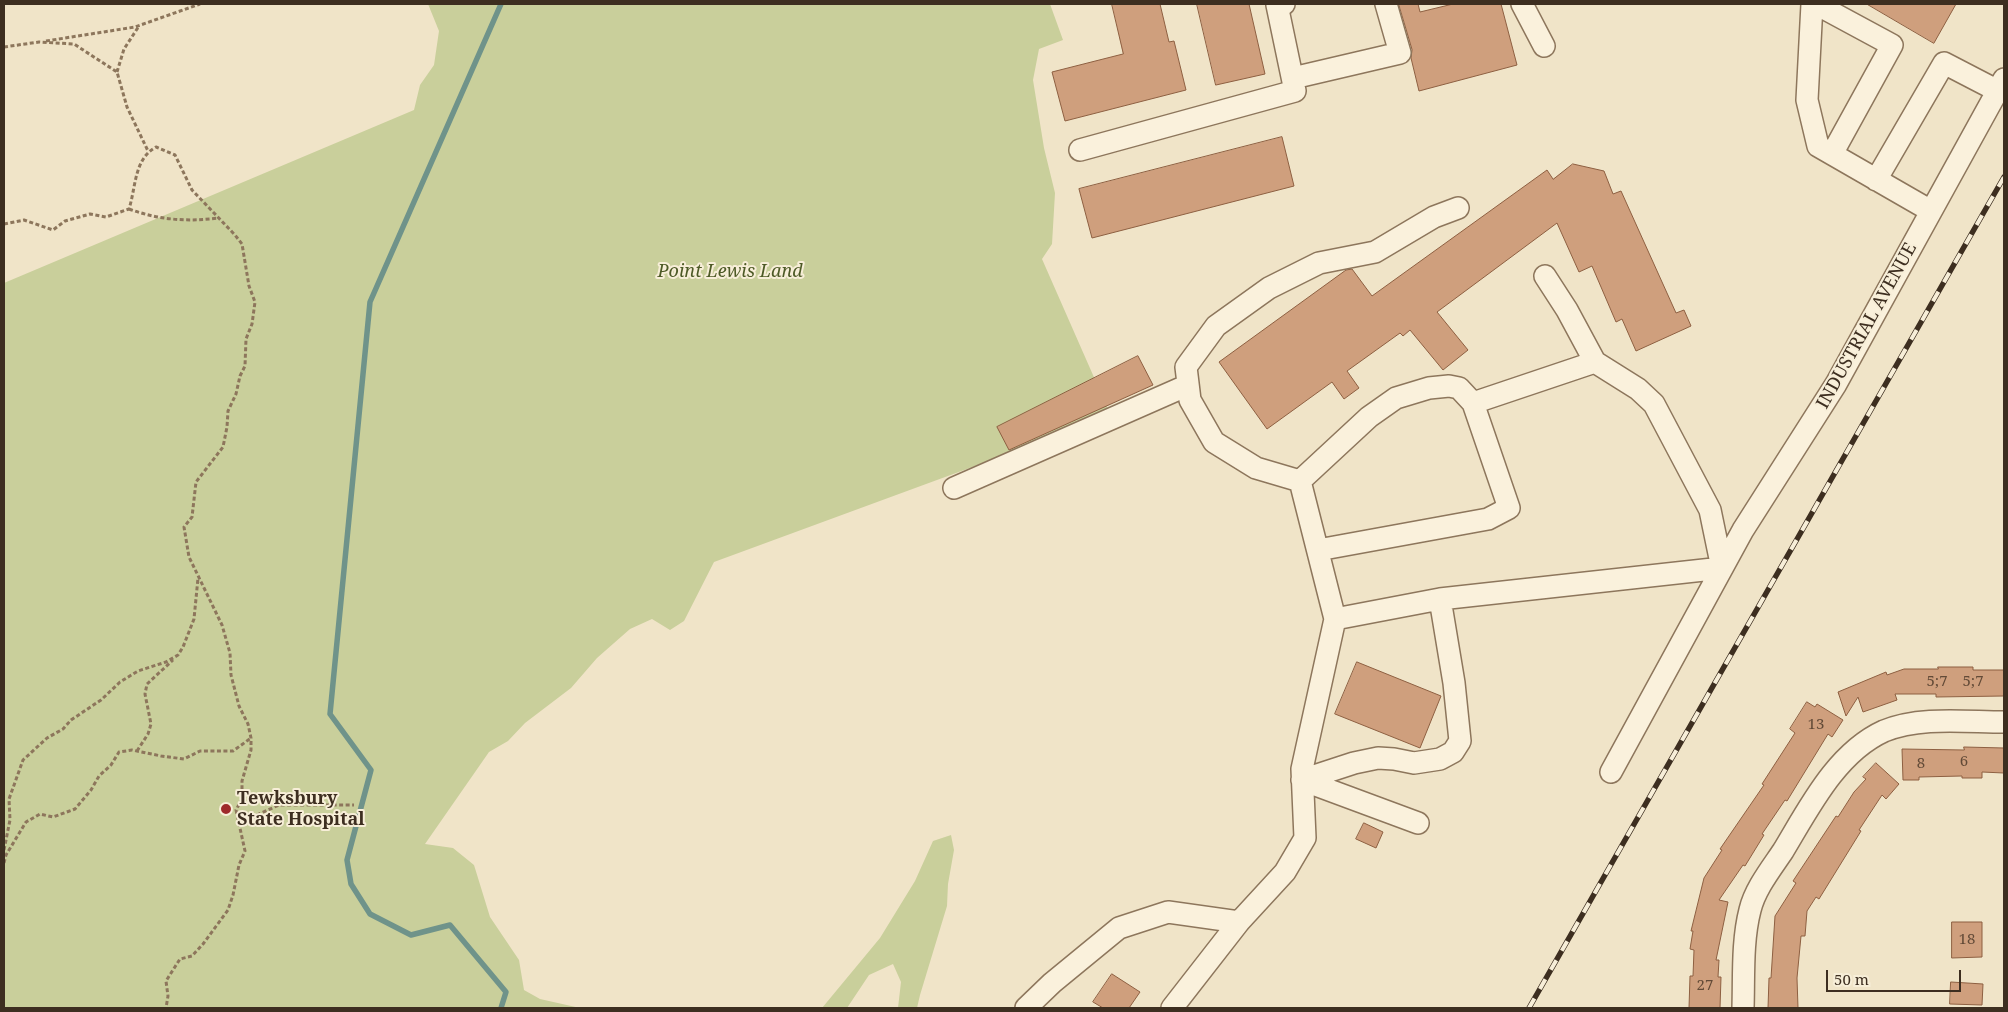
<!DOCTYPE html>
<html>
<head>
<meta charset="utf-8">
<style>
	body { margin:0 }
	#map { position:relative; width:2008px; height:1012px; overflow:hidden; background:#f0e4c8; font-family:"Noto Serif",serif }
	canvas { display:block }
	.frame { position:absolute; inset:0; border:5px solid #3d2e20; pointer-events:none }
	.scale { position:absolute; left:1826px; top:970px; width:135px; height:22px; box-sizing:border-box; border:2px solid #3d2e20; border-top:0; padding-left:6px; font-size:15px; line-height:18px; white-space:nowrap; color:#3d2e20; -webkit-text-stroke:4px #f7eed8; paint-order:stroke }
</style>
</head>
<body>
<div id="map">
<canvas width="2008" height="1012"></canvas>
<div class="frame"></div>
<div class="scale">50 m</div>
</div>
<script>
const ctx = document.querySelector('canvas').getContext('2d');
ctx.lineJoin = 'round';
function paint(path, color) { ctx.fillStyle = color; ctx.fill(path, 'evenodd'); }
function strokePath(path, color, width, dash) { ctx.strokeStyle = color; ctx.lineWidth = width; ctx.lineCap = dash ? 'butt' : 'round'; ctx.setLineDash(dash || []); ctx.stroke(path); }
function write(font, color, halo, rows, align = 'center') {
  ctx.font = font + ' "Noto Serif",serif'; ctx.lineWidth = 4; ctx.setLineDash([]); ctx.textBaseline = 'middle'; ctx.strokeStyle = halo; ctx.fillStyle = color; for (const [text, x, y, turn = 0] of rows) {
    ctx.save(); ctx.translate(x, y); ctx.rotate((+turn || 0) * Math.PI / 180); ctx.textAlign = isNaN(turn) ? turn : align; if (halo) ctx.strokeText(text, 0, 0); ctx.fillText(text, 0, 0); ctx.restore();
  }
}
paint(new Path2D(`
	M428 4H1050L1063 40 1039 49 1033 80 1044 148 1055 193 1052 244 1042 259 1111 416 714 562 684 621 670 630 652 619 630 629 597 658 571 688 525 723 508 741 489 752 425 844 453 848 474 865 490 917 519 960 524 990 540 999 580 1008H4V283L414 110 420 85 434 65 439 31Z
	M951 835 954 850 948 884 947 906 920 995 917 1008H898L901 982 893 964 869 975 847 1008H822L880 938 915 881 933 841Z`), '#c9cf9b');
strokePath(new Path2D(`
	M501 1008 506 992 450 925 411 935 370 914 351 884 347 860 371 770 330 714 370 302 501 4`), '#6f938a', 5.5);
const building = new Path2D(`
	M1112 4H1160L1169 42 1174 41 1186 90 1065 121 1052 72 1123 54Z
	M1197 4H1249L1265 74 1216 85Z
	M1399 4H1418L1420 12 1453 4H1501L1517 65 1419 91 1411 58 1412 50Z
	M1867 4H1956L1934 43Z
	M1282 137 1294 186 1092 238 1079 189Z
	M1573 164 1604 171 1613 194 1621 191 1676 313 1684 310 1691 326 1636 351 1622 319 1616 322 1592 266 1579 272 1557 223 1437 312 1468 350 1443 370 1410 330 1403 336 1400 333 1347 371 1359 388 1344 399 1332 382 1267 429 1219 362 1346 270 1352 269 1372 296 1547 170 1553 179Z
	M1138 356 1153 385 1009 450 997 427Z
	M1357 662 1441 696 1420 748 1335 714Z
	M1938 667H1973V670H2004V696L1936 697V694H1895L1897 700 1863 712 1858 697 1846 716 1838 692 1886 672 1887 675 1904 669H1938Z
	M1807 702 1815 707 1817 704 1843 720 1832 737 1828 734 1787 801 1785 800 1762 834 1764 835 1745 866 1743 865 1719 900 1728 902 1716 960H1719L1718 977H1721L1720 1008H1689L1690 976H1693L1694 950 1690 949 1693 931H1691L1704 878 1722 850 1720 849 1764 785 1762 784 1795 733 1790 729Z
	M1964 747 2004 748V773L1982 772V778H1962V776L1919 777V780H1903L1902 749 1964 750Z
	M1876 763 1899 784 1886 799 1882 795 1859 830 1861 831 1819 899 1816 897 1807 911 1805 936H1801L1797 978 1798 1008H1768L1769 978H1771L1775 916 1796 883 1793 881 1836 816 1838 817 1854 792 1866 779 1863 777Z
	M1364 823 1383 832 1376 848 1356 839Z
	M1952 922H1982V957L1952 958Z
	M1112 974 1140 992 1129 1008H1103L1093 1002Z
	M1951 982 1983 984 1982 1005 1950 1004Z`);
paint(building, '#cf9f7d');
strokePath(building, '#8d5f41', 1);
const minor = new Path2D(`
	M1522 4 1544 46
	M1812 4 1807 100 1818 146 1931 211
	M1816 4 1892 45 1832 154
	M1293 78 1400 53 1386 4
	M1080 150 1295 91 1277 5 1284 4
	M1876 180 1944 63 1998 91
	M1595 362 1638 389 1654 404 1710 510 1722 568
	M1300 481 1335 619 1440 599 1722 568
	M1300 481 1256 468 1214 442 1190 400 1186 367 1216 326 1269 288 1319 263 1375 252 1434 217 1458 208
	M1300 481 1369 417 1396 398 1429 388 1449 386 1459 388 1473 403
	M954 488 1188 385
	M1318 550 1488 519 1509 508 1473 403 1595 362 1567 310 1545 276
	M1611 772 1743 530 1836 384 2004 79
	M1302 780 1354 763 1378 758 1394 759 1414 763 1440 759 1453 752 1460 741 1454 683 1440 599
	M1302 780 1418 823
	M1026 1008 1052 983 1119 928 1168 912 1239 922
	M1172 1008 1239 922 1285 872 1305 838 1302 769 1335 619
	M1743 1008C1744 976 1742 941 1750 910 1755 889 1771 869 1783 851 1809 808 1836 753 1884 731 1920 716 1966 722 2004 722`);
strokePath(minor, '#8d765c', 24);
strokePath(new Path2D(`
	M46 41 135 27 200 4
	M4 47 39 42 74 44 117 72 127 107 148 151
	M117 72 124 49 139 26
	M129 209C159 220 187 222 219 218
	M4 224 24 220 53 230 65 221 90 214 106 217 129 209C136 187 134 159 156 147L175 155 192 190 235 235 242 244 249 286 255 302 252 324 246 339 245 366 240 376 236 394 228 411 227 427 223 447 196 482 192 517 184 527 189 557 222 625 230 653 231 675 239 706 248 724 251 738V750L242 781V799L236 810 245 851 239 865 233 895 228 910 203 944 192 956 180 959 166 981 168 996 166 1008
	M137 751 148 734 151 724 145 694 147 684 173 660
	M239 823 279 805H354
	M4 850 10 820 9 799 23 760 47 738 63 729 71 720 101 700 120 682 138 671 166 662 178 655 183 647 194 619 198 578
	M4 863 6 855 26 822 40 814 53 817 75 809 91 790 99 776 111 765 119 752 132 750 161 756 184 759 200 751H233L251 738`), '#8d765c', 3, [4, 2.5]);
strokePath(minor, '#faf1dc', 21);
const rail = new Path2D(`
	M1529 1008 2004 177`);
strokePath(rail, '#3d2e20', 5.5);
strokePath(rail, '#f7eed8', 4, [11]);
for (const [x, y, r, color] of [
	[226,809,6,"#9e2a2b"]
]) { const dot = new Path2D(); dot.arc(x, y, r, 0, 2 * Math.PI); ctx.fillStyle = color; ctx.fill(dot); strokePath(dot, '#f7eed8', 2); }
write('15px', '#624a37', null, [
	["5;7",1937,682],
	["5;7",1973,682],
	["13",1816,725],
	["6",1964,762],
	["8",1921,764],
	["18",1967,940],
	["27",1705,986]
]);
write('italic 18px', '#4d5a26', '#f7eed8', [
	["Point Lewis Land",730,272]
]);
write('18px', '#3d2e20', '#f7eed8', [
	["INDUSTRIAL AVENUE",1867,326,-61]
]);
write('bold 18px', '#3d2e20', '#f7eed8', [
	["Tewksbury",237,799],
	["State Hospital",237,820]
], 'left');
</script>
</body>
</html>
